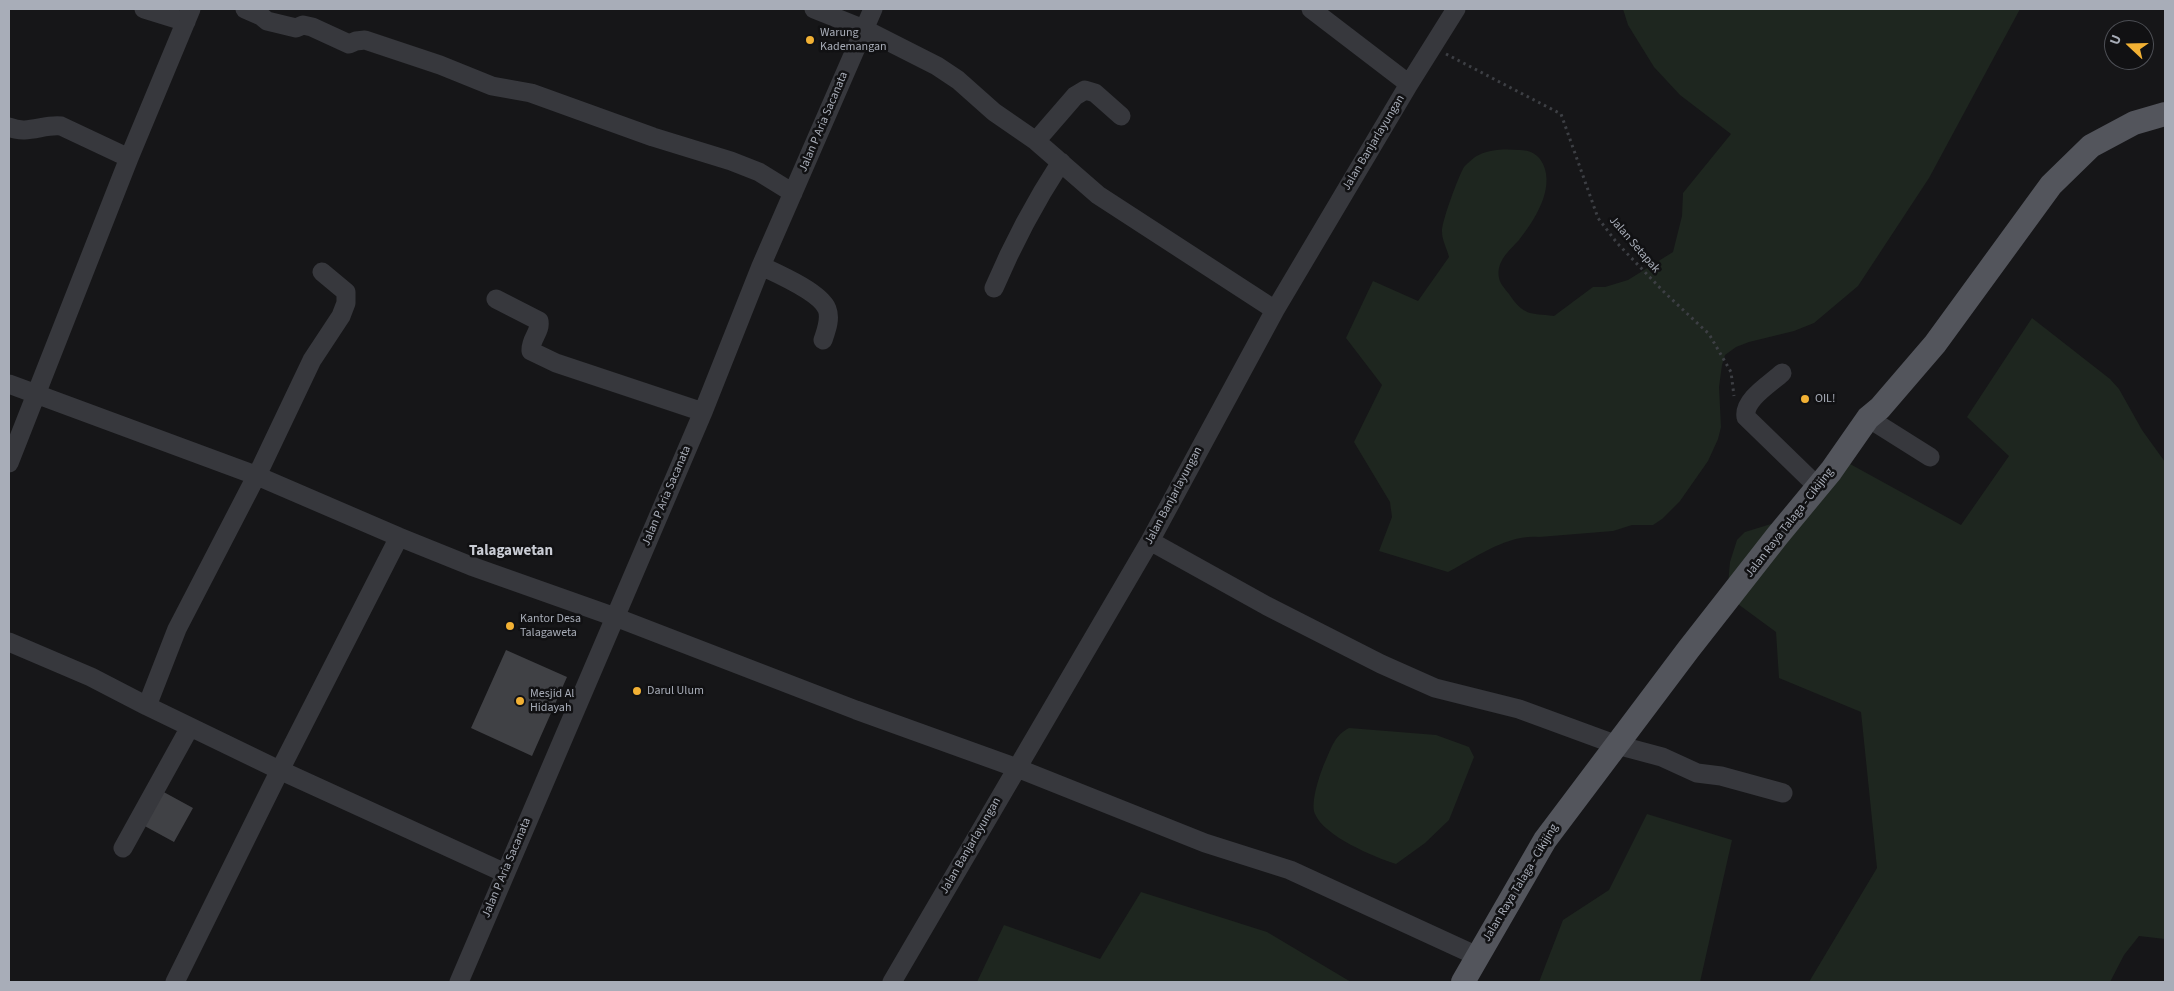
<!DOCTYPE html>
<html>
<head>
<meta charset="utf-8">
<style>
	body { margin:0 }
	#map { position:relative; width:2174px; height:991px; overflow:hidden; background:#161618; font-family:"Source Sans 3",sans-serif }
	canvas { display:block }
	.frame { position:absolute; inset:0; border:10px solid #a8adb8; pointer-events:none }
	.north { position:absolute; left:2104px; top:20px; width:50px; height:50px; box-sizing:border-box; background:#111113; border:1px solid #4d4f55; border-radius:50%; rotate:291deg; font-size:14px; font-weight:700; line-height:20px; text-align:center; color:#a8adb8 }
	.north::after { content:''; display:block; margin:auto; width:18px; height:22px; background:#f2b134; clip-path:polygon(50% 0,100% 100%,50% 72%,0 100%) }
</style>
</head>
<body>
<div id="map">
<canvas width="2174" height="991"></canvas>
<div class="frame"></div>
<div class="north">U</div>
</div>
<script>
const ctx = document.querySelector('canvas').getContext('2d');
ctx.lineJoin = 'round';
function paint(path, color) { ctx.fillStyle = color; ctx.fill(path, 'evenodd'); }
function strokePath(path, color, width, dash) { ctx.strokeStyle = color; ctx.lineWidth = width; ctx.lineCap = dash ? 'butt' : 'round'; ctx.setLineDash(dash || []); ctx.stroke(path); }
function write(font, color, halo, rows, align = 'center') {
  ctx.font = font + ' "Source Sans 3",sans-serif'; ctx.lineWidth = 5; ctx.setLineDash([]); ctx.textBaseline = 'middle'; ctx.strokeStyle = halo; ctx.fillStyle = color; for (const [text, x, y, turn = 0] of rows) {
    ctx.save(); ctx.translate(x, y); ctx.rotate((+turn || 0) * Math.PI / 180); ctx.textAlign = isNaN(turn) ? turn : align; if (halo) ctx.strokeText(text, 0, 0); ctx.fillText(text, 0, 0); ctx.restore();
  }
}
paint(new Path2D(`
	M1623 9H2020L1929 178 1858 286 1814 323 1794 331 1749 342 1736 347 1725 355 1722 365 1719 387 1721 427 1718 439 1708 461 1680 501 1662 519 1653 525H1632L1613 531 1539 537C1507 534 1475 558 1448 572L1379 551 1392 517 1390 502 1354 442 1382 385 1346 338 1373 281 1418 301 1449 257C1447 249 1442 240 1442 232 1441 223 1459 175 1464 167 1467 164 1471 160 1475 157 1488 149 1505 149 1519 150 1530 150 1538 154 1543 164 1555 189 1534 221 1519 240 1509 251 1496 261 1499 278 1500 284 1506 290 1509 294 1524 316 1529 313 1554 316L1593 287H1605L1628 280 1673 252 1682 216 1683 193 1731 134 1680 95 1654 67 1628 25Z
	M2032 318 2110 379 2119 389 2142 430 2165 462V939L2139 936 2124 955 2110 982H1809L1877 868 1861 712 1779 678 1776 632 1727 596 1730 562 1737 540 1745 532 1797 516 1841 459 1961 525 2009 456 1967 417Z
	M1349 728 1436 735 1469 747 1474 757 1449 820 1425 843 1396 864C1374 857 1324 836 1315 814 1310 803 1320 773 1325 762 1332 747 1334 736 1349 728Z
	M1647 814 1732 840 1700 982H1539L1563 920 1609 890Z
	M1141 892 1267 932 1351 982H977L1004 925 1100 959Z`), '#1e261f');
paint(new Path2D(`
	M506 650 567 677 532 756 471 728Z
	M160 790 193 808 174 842 141 824Z`), '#404145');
strokePath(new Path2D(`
	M1446 54 1561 114 1598 218 1617 243 1665 293 1709 334 1731 372 1734 396`), '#3d3f44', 3, [2.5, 4]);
strokePath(new Path2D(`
	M144 9 186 22
	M245 9 261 16 267 21 296 28 303 25 312 27 349 44 356 41 365 40 440 65 492 86 531 93 653 137 731 161 759 172 793 193
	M814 9 864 29 937 66 958 80 994 112 1036 141 1098 195 1275 310
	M1311 9 1409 84
	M9 127C27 135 43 124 61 126L129 158
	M1036 141 1075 96 1085 90 1095 93 1121 116
	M761 266C778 274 820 292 827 309 831 319 826 331 823 340
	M994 288C1014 241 1033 205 1061 162
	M496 299 539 321C541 332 530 339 531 351L556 363 703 412
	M1782 373C1770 384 1743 400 1746 417L1818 487
	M9 384 255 475 399 537 471 566 615 617 856 710 1017 768 1205 843 1290 870 1477 956
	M1868 418 1930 457
	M9 463 129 158 191 9
	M1150 541 1267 606 1381 664 1435 688 1519 709 1617 745 1662 757 1697 773 1721 776 1783 793
	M9 642 91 677 147 706 273 767 505 873
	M147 706 177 629 262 465 312 360 341 316 346 303V292L322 272
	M123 848 190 727
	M175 982 280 770 399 537
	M459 982 703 412 761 266 873 9
	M892 982 1150 541 1275 310 1409 84 1456 9`), '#37383d', 19);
strokePath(new Path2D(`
	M1463 982 1545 840 1688 650 1778 535 1831 471 1868 418 1880 408 1935 344 2051 185 2091 146 2134 123 2165 114`), '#53555c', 24);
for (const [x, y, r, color] of [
	[810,40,5,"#f2b134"],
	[1805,399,5,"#f2b134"],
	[510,626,5,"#f2b134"],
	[637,691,5,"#f2b134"],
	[520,701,5,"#f2b134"]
]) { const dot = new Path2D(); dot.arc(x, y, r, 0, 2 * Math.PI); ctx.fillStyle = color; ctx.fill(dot); strokePath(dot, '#111113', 2); }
write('12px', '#a8adb8', '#111113', [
	["Warung",820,33],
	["Kademangan",820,47],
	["OIL!",1815,399],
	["Kantor Desa",520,619],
	["Talagaweta",520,633],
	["Darul Ulum",647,691],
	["Mesjid Al",530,694],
	["Hidayah",530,708]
], 'left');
write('12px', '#a8adb8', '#111113', [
	["Jalan P Aria Sacanata",824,122,-67],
	["Jalan Banjarlayungan",1374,143,-59],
	["Jalan Setapak",1634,245,49],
	["Jalan P Aria Sacanata",667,496,-67],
	["Jalan Banjarlayungan",1174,496,-62],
	["Jalan Raya Talaga - Cikijing",1790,523,-52],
	["Jalan Banjarlayungan",971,846,-60],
	["Jalan P Aria Sacanata",507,868,-67],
	["Jalan Raya Talaga - Cikijing",1521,883,-59]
]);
write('bold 15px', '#c9ccd4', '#111113', [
	["Talagawetan",511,552]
]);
</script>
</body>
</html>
